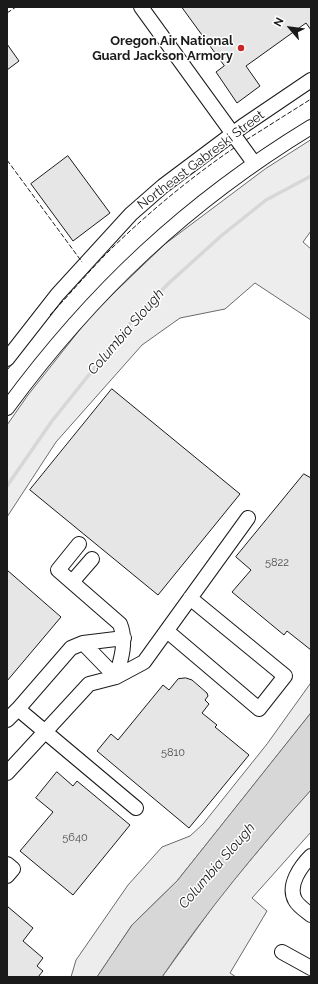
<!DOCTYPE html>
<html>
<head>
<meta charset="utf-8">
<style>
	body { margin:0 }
	#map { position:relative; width:318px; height:984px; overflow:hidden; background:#fff; font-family:Raleway,sans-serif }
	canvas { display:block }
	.frame { position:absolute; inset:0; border:8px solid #1a1a1a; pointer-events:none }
	.north { position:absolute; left:270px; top:8px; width:40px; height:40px; -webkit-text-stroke:3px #fff; paint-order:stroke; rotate:298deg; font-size:11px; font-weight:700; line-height:16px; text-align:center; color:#1a1a1a }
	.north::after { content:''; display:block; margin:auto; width:14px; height:18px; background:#1a1a1a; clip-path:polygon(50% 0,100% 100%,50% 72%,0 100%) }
</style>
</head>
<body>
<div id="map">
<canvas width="318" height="984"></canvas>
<div class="frame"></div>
<div class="north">N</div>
</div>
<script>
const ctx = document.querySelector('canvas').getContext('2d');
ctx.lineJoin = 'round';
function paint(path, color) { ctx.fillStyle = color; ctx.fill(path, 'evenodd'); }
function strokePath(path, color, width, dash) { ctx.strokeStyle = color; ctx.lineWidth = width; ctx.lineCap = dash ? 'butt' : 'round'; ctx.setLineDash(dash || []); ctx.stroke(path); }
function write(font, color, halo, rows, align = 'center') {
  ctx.font = font + ' Raleway,sans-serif'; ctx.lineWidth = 3; ctx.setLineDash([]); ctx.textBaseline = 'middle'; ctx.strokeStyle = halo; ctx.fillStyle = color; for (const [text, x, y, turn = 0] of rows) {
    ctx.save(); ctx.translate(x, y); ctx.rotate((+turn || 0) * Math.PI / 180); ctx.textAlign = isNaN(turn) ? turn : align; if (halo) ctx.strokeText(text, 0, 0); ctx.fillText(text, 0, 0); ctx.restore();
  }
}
const built = new Path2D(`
	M311 140V231L303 242 311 249V320L255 283 225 309 180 318 142 345 56 442 7 517V425L28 395 93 313 165 244 265 169Z
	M311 683V713L177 881 132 925 97 977H71L76 960 128 885 162 847 190 836 203 824 267 744Z
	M311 790V832L252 898 267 911 230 973 236 977H162L222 894 279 826Z`);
paint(built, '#ededed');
strokePath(built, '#6a6a6a', 1);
const water = new Path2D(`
	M311 713V790C258 849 207 911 162 977H97L132 925 177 881Z`);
paint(water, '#d7d7d7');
strokePath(water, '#6a6a6a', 1);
strokePath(new Path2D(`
	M7 486 52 421 136 316 169 283 221 236 266 200 311 176`), '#d7d7d7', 3.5);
const building = new Path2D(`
	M182 7H311V30L306 23 246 66 260 86 237 103 216 72 224 66Z
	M7 44 19 61 7 70Z
	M68 156 110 213 73 241 31 184Z
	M112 389 240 494 158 595 30 490Z
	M304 474 311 478V650L287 631 284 635 232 592 251 570 236 557Z
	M7 570 61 617 7 681Z
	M186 678 192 680 207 693 208 696 205 700 209 704 202 713 217 725 215 727 249 755 189 828 97 751 111 734 118 740 163 685 169 690 178 679Z
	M57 772 73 786 77 781 130 825 73 895 20 851 53 812 36 798Z
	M7 906 33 928 23 941 43 958 37 966 43 971 38 977H7Z`);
paint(building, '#e6e6e6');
strokePath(building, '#1a1a1a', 1);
const minor = new Path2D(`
	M141 7 254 163
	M7 359 57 295 131 214 163 186 243 126 311 80
	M7 408C93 291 188 202 311 127
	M79 544 58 570 120 624C127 641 121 660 116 677
	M72 582 92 559
	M167 631 259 709 285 676 190 598
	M124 638 83 643 71 648 18 709 136 808
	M83 643 116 677
	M7 720 18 709
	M7 773 89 684 116 677 144 662 248 518
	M311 856C301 866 287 885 295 900 298 906 306 911 311 915
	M7 864 13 869 7 876
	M282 952 311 968`);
strokePath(minor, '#1a1a1a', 16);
strokePath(minor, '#fff', 14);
strokePath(new Path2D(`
	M7 13 16 7
	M246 140 311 99
	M7 160 82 262
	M50 315C70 294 89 271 110 250 148 213 190 178 234 148
	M7 370 12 364`), '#1a1a1a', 1, [5, 2]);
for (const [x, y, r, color] of [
	[241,48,4,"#c62828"]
]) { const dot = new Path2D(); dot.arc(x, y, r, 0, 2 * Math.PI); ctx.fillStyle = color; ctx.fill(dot); strokePath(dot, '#fff', 1.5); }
write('11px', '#4d4d4d', null, [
	["5822",277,563],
	["5810",173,753],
	["5640",75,838]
]);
write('bold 13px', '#1a1a1a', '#fff', [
	["Oregon Air National",233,41],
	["Guard Jackson Armory",233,56]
], 'right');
write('13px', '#1a1a1a', '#fff', [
	["Northeast Gabreski Street",201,160,-37]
]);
write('italic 14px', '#1a1a1a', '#fff', [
	["Columbia Slough",126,332,-49],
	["Columbia Slough",217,866,-49]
]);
</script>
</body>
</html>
